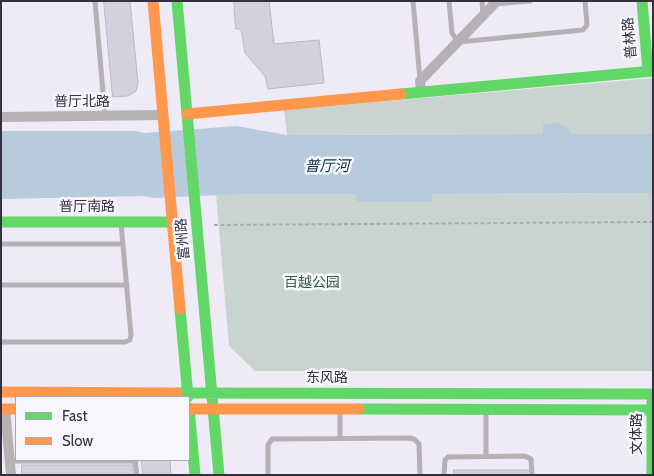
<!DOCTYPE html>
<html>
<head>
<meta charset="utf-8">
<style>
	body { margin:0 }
	#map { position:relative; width:654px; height:476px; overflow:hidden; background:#eeebf7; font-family:Cabin,sans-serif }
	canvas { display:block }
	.frame { position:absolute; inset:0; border:2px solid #33313f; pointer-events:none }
	.legend { position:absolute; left:15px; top:396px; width:175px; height:65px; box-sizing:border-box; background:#f7f6fd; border:1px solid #a9a7b1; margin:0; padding:6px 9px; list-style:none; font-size:15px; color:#33313f }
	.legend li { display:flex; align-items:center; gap:10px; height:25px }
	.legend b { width:25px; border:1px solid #a9a7b1 }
</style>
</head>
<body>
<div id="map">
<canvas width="654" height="476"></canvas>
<div class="frame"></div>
<ul class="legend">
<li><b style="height:6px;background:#63d668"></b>Fast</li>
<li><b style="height:6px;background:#ff974d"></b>Slow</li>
</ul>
</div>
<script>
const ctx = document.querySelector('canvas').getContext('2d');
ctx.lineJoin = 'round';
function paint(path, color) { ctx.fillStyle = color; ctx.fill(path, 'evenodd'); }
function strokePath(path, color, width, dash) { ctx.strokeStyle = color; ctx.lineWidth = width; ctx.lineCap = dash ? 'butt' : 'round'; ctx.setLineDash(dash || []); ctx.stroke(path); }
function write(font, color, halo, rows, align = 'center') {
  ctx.font = font + ' Cabin,"Noto Sans SC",sans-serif'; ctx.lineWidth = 5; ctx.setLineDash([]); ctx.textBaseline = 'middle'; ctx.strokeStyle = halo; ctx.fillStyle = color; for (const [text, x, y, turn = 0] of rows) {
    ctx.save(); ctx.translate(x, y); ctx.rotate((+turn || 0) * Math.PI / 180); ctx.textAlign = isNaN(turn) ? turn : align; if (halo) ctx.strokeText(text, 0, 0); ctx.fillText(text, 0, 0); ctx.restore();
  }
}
paint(new Path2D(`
	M653 78V134H571L570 129 543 124 544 134 287 135 284 110Z
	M653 193V371H255L229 346 216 194H357V202H432V194Z`), '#c9d4d1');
paint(new Path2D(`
	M559 123 570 129 571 134H653V193L432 194V202H357L356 194H243L154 198 143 196 1 199V131H136L145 133 236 126 287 135 543 134V124Z`), '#b7cbdc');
const building = new Path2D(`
	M104 1H130L138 83 136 91 128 96 113 97Z
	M234 1H269L274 44 319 40 324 83 268 89 265 76 245 53 241 29H236Z
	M142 460H170L171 475H143Z
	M22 465H133V475H22Z
	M454 470H532V475H454Z`);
paint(building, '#d3d1dd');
strokePath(building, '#bab8c3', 1);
strokePath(new Path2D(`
	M214 225 653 222`), '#adaaaf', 2, [4, 2.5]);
strokePath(new Path2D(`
	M95 1 105 115
	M413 1 420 80
	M449 1 452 33 458 42 583 30 587 25 585 1
	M482 1 483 16
	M495 4 530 1
	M1 244H123
	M1 285H127
	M1 342H125L130 340 131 335 121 223
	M340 411V438
	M486 456V410
	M135 460 137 475
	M10 461H136
	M268 475V445L272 439 410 438 414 439 419 444 420 475
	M444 475 445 460 448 457 525 456 531 459 532 475`), '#b6b1b4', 5);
strokePath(new Path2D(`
	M421 92 420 81 497 1
	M1 117 163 115
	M5 409 11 475`), '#b6b1b4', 10);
strokePath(new Path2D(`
	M177 1 219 475
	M642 1 648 71
	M401 94 653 71
	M1 222H172
	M180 309 188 397
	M177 393 653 394
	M652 402V475
	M189 408 195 475
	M359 409 653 410`), '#63d668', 11);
strokePath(new Path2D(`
	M153 1 180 309
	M187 114 401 94
	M1 392 177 393
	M1 409H16
	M189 409H359`), '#ff974d', 11);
write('14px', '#33313f', '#f7f6fd', [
	["普林路",630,38,-95],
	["普厅北路",82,102],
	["普厅南路",87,207],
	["富州路",183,239,-95],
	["东风路",327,378],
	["文体路",637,434,-90]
]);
write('14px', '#2b5f41', '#f7f6fd', [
	["百越公园",312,283]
]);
write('italic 15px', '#093349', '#f7f6fd', [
	["普厅河",327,167]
]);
</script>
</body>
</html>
